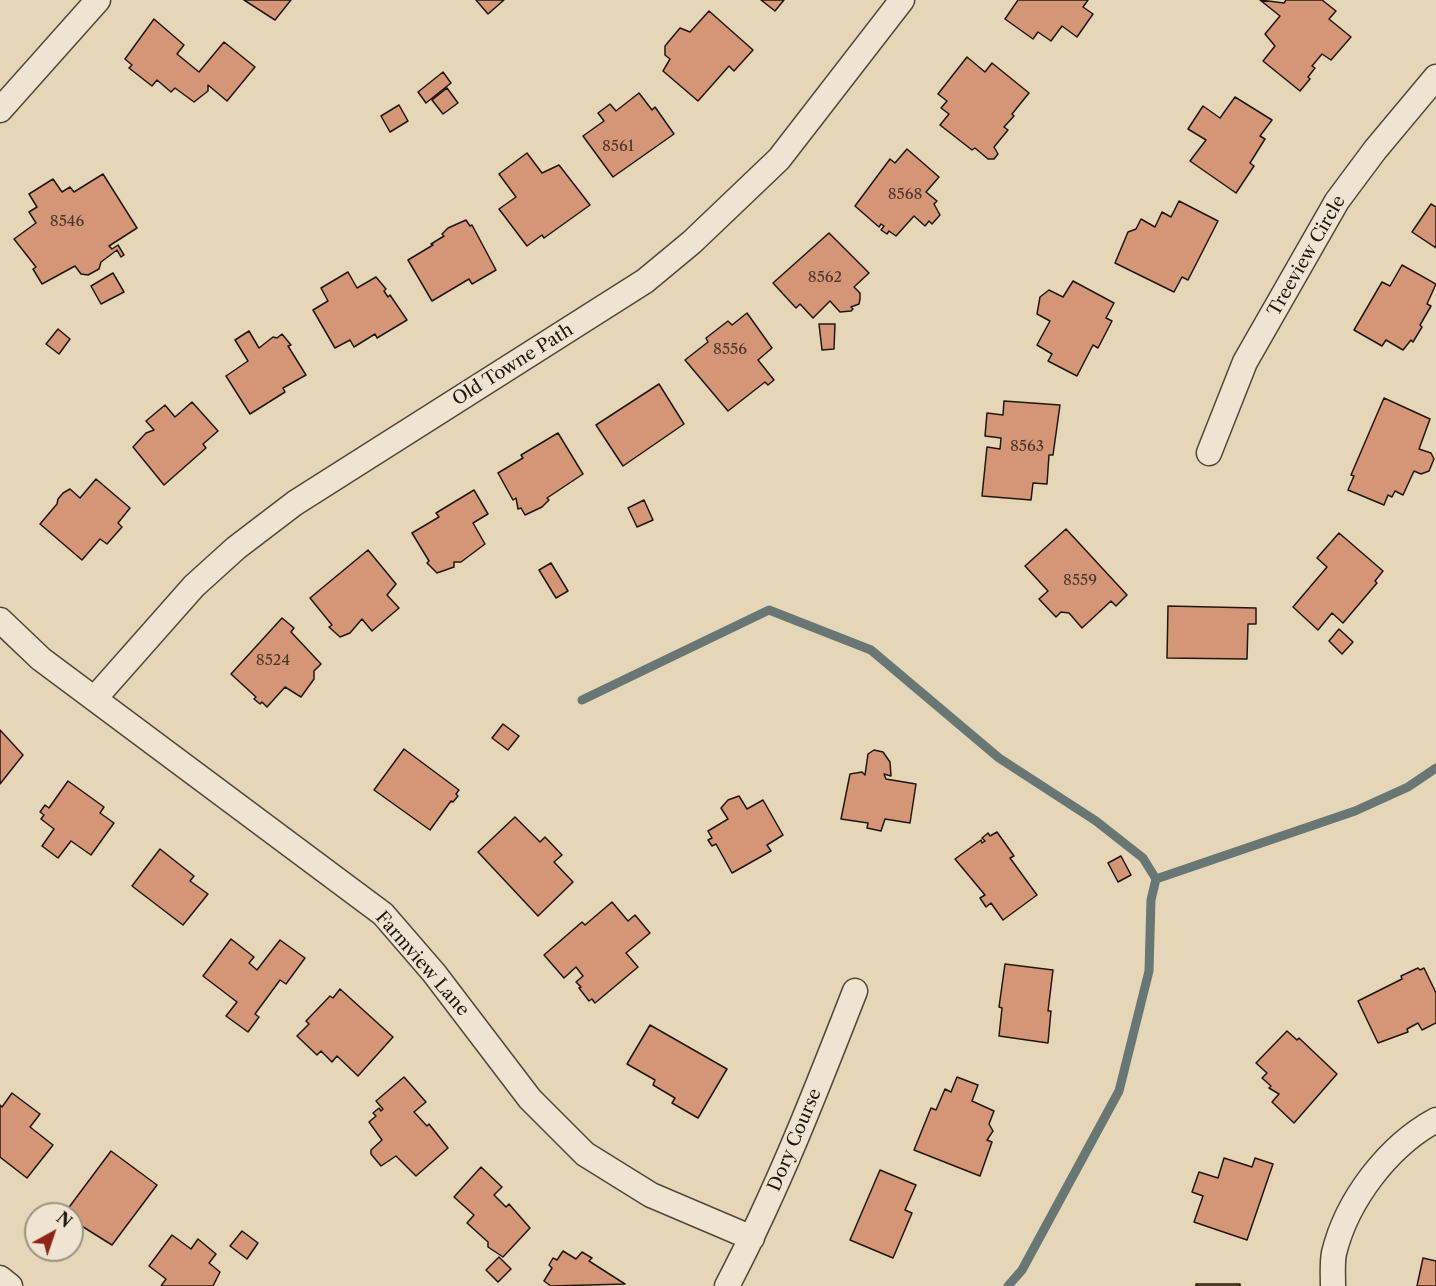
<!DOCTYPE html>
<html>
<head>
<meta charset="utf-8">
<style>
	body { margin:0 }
	#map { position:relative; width:1436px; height:1286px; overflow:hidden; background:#e5d6b8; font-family:"Libre Caslon Text",serif }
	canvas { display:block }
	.north { position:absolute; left:24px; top:1202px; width:60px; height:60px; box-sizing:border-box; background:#eee4d1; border:2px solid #9c9283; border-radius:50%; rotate:40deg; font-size:16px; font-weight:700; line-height:24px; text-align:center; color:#20180e }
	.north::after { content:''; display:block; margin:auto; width:21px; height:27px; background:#8f2418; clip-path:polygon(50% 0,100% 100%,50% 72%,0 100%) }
</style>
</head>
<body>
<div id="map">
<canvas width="1436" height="1286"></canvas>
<div class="north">N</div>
</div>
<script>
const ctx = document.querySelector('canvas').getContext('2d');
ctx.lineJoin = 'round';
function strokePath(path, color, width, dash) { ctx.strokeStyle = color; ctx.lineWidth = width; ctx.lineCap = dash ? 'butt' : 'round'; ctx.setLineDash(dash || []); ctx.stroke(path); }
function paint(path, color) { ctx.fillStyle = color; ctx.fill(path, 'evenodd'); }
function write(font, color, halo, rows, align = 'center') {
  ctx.font = font + ' "Libre Caslon Text",serif'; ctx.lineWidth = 5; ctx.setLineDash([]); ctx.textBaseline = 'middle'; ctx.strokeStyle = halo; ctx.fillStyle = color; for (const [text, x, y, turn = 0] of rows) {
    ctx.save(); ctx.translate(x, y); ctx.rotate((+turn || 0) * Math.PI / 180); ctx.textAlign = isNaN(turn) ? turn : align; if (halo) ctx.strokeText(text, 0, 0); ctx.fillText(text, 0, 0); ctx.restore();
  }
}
strokePath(new Path2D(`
	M582 700 769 610 871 650 999 758 1096 821 1143 858 1156 879 1151 900 1149 971 1119 1091 1022 1270 1008 1286
	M1156 879 1355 811 1408 787 1436 768`), '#687773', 9);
const building = new Path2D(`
	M244 0H291L275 20Z
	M476 0H504L488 14Z
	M761 0H784L775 11Z
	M1018 0H1088L1083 7 1093 14 1077 37 1062 26 1051 41 1038 32 1033 39 1005 19Z
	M1260 0 1284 3 1286 0H1322L1336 11 1329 19 1351 37 1331 60 1322 54 1312 66 1315 68 1308 77 1310 79 1300 91 1263 61 1275 46 1265 34 1280 16Z
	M709 11 753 50 734 71 729 66 698 101 663 71 670 59 665 55V46L680 28 690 32Z
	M154 19 184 45 177 54 199 72 224 42 255 67 227 101 208 85V91L194 102 175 88 171 92 157 80 152 86 129 68 132 65 125 59Z
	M967 57 985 72 992 63 1029 93 1012 114 1014 116 1004 127 1008 130 994 147 998 154 994 159H988L975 148 972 150 940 125 949 114 941 108 947 101 938 94Z
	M443 72 451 83 426 103 418 92Z
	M447 88 458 103 443 114 432 100Z
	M639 93 652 110 655 107 674 134 613 177 583 136 604 121 598 113 610 104 616 111Z
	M1235 97 1272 120 1260 136 1265 139 1250 163 1254 166 1236 193 1190 161 1206 140 1188 129 1203 106 1220 118Z
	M399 105 408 121 390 132 381 116Z
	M907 149 939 177 926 192 937 201 934 204 940 215 932 224 929 221 925 226 914 216 896 236 889 231 887 234 881 230 884 226 881 224 879 227 855 206 890 159 895 163Z
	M527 153 542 173 559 165 590 205 544 238 542 235 527 246 499 209 516 197 499 174Z
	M103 174 137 228 109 246 112 249 118 245 124 255 121 257 117 250 101 262 99 269 88 275 81 274 75 266 42 284 33 269 36 267 14 239 36 223 29 212 37 207 29 194 53 179 62 192 70 187 74 192Z
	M1179 201 1218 221 1188 280 1182 277 1174 292 1115 263 1128 232 1136 229 1141 219 1155 227 1162 212 1171 217Z
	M1431 204 1436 207V248L1412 232Z
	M466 220 470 226 472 225 496 270 472 284 469 279 432 301 408 260 433 245 431 244 444 236 442 234 448 228Z
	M829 233 869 273 854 287 860 293V299L859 304 851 307 853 309 851 311 840 312 830 301 813 318 800 304 796 308 773 283Z
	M1402 265 1436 284 1427 304 1431 306 1420 325 1422 327 1413 342 1411 340 1403 350 1386 340 1382 346 1354 330 1382 282 1390 286Z
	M348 272 357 288 376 277 386 289 384 291 388 297 390 295 407 320 377 338 375 334 354 347 350 340 335 348 313 310 328 301 321 288Z
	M113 273 124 292 101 304 91 286Z
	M1073 281 1114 303 1106 318 1112 321 1098 348 1093 345 1077 376 1048 361 1052 354 1037 345 1050 321 1037 314 1040 297 1049 290 1063 297Z
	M747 313 772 348 758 360 774 380 768 385 765 382 728 411 685 360 708 342 706 338 728 321 732 325Z
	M819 324H835L834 349 822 350Z
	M58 329 70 339 59 354 46 344Z
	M249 331 259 348 273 337 277 338 282 334 291 345 288 346 306 375 283 388 285 392 250 414 226 376 248 361 235 340Z
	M659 384 684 424 623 466 596 425Z
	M1384 398 1430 419 1419 449 1431 453 1434 459 1429 471 1421 474 1414 471 1403 495 1395 491 1392 497 1388 495 1384 505 1348 490 1354 476 1351 475Z
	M1004 401 1060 405 1053 455H1049L1047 484 1033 483 1031 500 982 496 987 447 1000 449 1001 438 985 436 987 413 1003 415Z
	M192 402 218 431 203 444 206 448 164 485 133 447 146 433 154 430 146 421 165 405 175 417Z
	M558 433 583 474 547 498 549 500 542 507 525 515 521 508 518 509 516 498 513 500 498 473 523 458 521 455Z
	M96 479 130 508 118 523 122 527 107 544 100 539 82 560 40 524 57 504 58 499 63 493 70 489 80 498Z
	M474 490 488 514 473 523 485 544 461 562H454V567L437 573 427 563 429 561 412 533 439 517 436 513Z
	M644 500 653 520 637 527 628 508Z
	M1066 529 1127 595 1116 606 1111 601 1082 628 1069 613 1061 612 1056 617 1039 599 1048 591 1025 566Z
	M1339 533 1383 571 1375 581 1377 583 1343 623 1332 613 1318 630 1293 607 1327 567 1317 558Z
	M368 550 396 584 387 595 399 608 372 631 362 619 350 633 340 637 329 627 332 625 310 598Z
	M551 563 568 591 556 598 539 570Z
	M1168 606 1256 608V624H1248L1247 659 1167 658Z
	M282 618 294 628 291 632 321 664 314 671V679L301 697 285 687 267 707 262 702 260 704 254 699 256 697 231 674Z
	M1339 629 1353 642 1342 654 1329 641Z
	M503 724 519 736 508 750 492 738Z
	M0 730 23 755 0 784Z
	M404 749 459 790 456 794 458 796 453 802 451 801 430 830 374 790Z
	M874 750 883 752 890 762 891 776 884 774 886 779 916 784 910 823 885 819 881 831 867 828 868 823 841 819 850 774 862 772 865 775 868 754Z
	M68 781 104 807 100 813 114 823 91 855 71 841 58 858 42 846 54 829 41 819 44 815 40 812 45 805 49 808Z
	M739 796 747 809 763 800 783 835 767 845 771 851 732 873 716 844 712 846 708 840 712 838 708 831 728 819 721 808 728 800Z
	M515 817 540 842 545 837 562 855 554 862 573 882 538 916 478 852Z
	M997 832 1014 856 1010 858 1037 895 1003 920 991 903 986 907 980 898 985 895 955 859 981 840 982 843 985 841 982 838 988 833 990 836Z
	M160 849 194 876 190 881 208 894 183 925 132 886Z
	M1121 856 1131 875 1118 882 1108 863Z
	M612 902 628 921 635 915 650 933 626 953 638 967 595 1003 592 999 589 1001 579 988 581 987 576 982 583 976 576 967 564 978 544 955 582 922 585 925Z
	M231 939 254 957 249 963 257 970 280 940 305 958 286 984 280 980 255 1014 259 1017 248 1032 226 1016 237 1002 203 976Z
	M1005 964 1053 970 1048 1011H1051L1048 1043 999 1036 1002 1008 999 1007Z
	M1418 968 1420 970 1424 968 1436 993V1023L1422 1030 1418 1023 1407 1029 1408 1032 1378 1043 1358 1001 1402 979 1401 976Z
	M340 989 393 1037 358 1076 337 1056 332 1062 321 1051 317 1055 297 1036 309 1024 306 1021 330 996 333 998Z
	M650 1025 727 1069 698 1118 672 1103 675 1098 653 1085 655 1080 627 1064Z
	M1287 1031 1297 1040 1299 1038 1337 1074 1294 1123 1272 1102 1279 1094 1269 1088 1271 1086 1262 1078 1267 1073 1256 1063Z
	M404 1077 426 1102 414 1112 427 1126 429 1124 448 1148 416 1176 396 1156 381 1166 371 1154V1150L382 1140 369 1122 376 1116 373 1113 379 1108 381 1111 383 1109 376 1101Z
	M957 1077 978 1085 972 1101 994 1111 989 1124 993 1131 987 1140 992 1142 980 1176 914 1150 931 1108 936 1110 945 1089 951 1092Z
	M12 1093 40 1114 30 1127 53 1145 27 1178 0 1157V1105L2 1107Z
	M111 1151 157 1185 112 1245 72 1220V1214H64Z
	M1224 1158 1252 1167 1255 1158 1273 1164 1247 1240 1194 1222 1203 1196 1192 1192 1199 1172 1218 1178Z
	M481 1167 502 1187 494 1195 506 1207 509 1204 530 1228 503 1257 488 1247V1242L467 1223 474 1215 454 1197Z
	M880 1170 916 1185 905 1210 912 1213 893 1258 850 1240Z
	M242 1231 258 1243 247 1259 230 1246Z
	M172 1235 191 1249 198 1239 216 1254 209 1263 220 1272 213 1286H161L166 1279 149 1266Z
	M563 1251 576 1259 582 1252 592 1258 589 1261 625 1284 551 1286 544 1281 552 1268 549 1265 553 1258 557 1260Z
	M499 1257 511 1269 498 1282 486 1270Z
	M1423 1258 1436 1261V1286H1417Z
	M1196 1284H1240V1286H1196Z`);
paint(building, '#d59577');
strokePath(building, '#20180e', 1.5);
const minor = new Path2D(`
	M0 110 98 0
	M1209 453 1245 362 1337 201 1375 150 1436 77
	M0 620 41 659 383 914 434 973 530 1099 585 1154 651 1195 752 1238
	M95 698 194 586 236 548 295 503 645 281 692 242 779 159 902 0
	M0 1278 10 1286
	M727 1286C777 1191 816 1091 855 991
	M1333 1286C1333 1276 1332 1263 1334 1253 1347 1200 1388 1146 1436 1120`);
strokePath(minor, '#514838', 27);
strokePath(minor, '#eee4d1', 24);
write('15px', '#4d3728', null, [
	["8561",618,147],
	["8568",905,195],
	["8546",67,222],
	["8562",825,278],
	["8556",730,350],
	["8563",1027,447],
	["8559",1080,581],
	["8524",273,661]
]);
write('18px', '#20180e', '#eee4d1', [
	["Treeview Circle",1307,256,-60],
	["Old Towne Path",513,365,-32],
	["Farmview Lane",422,964,49],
	["Dory Course",795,1140,-67]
]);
</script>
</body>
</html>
